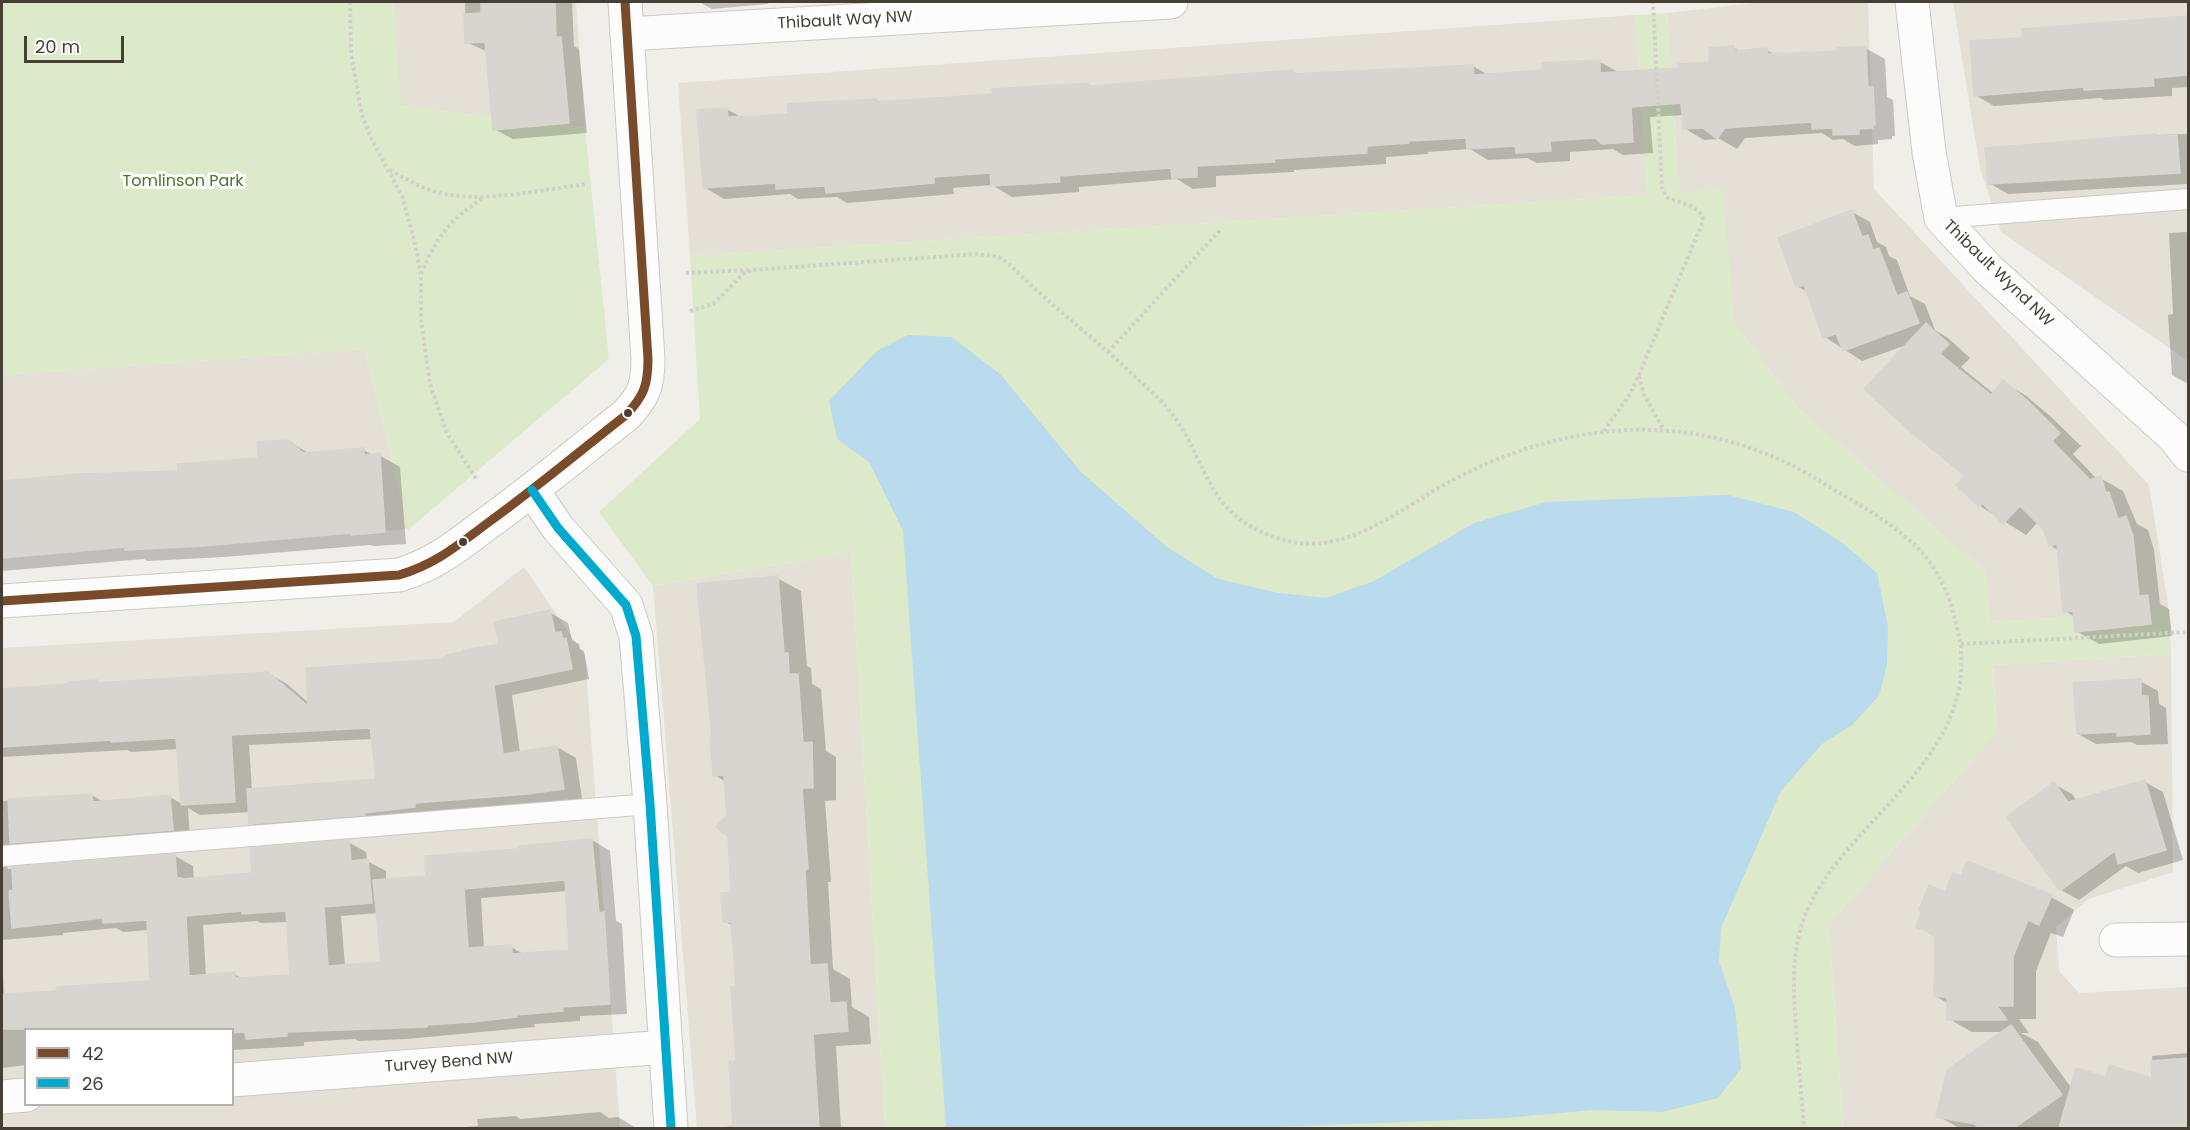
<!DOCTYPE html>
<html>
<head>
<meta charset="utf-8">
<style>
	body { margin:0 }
	#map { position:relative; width:2190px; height:1130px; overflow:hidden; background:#f0eee9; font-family:Poppins,sans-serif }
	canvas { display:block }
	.frame { position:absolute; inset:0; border:3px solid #463f36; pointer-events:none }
	.legend { position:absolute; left:24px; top:1028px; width:210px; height:78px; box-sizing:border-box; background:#fff; border:2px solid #b5b2af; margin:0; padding:8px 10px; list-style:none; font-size:18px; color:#463f36 }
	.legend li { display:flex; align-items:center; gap:12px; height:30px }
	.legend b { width:30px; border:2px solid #b5b2af }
	.scale { position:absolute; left:24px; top:36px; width:100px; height:27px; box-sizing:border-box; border:3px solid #463f36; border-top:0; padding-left:8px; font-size:18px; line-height:21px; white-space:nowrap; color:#463f36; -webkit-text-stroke:4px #fff; paint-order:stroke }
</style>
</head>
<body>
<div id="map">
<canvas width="2190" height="1130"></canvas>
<div class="frame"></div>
<ul class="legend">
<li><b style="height:8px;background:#7a4b2a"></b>42</li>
<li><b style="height:8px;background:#00a9ce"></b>26</li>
</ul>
<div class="scale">20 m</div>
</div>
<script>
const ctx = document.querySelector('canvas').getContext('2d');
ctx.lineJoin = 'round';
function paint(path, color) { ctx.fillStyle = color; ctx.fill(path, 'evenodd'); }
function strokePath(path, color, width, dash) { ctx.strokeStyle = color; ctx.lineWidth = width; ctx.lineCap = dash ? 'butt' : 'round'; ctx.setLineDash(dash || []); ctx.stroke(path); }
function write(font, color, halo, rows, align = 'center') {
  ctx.font = font + ' Poppins,sans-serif'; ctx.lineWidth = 6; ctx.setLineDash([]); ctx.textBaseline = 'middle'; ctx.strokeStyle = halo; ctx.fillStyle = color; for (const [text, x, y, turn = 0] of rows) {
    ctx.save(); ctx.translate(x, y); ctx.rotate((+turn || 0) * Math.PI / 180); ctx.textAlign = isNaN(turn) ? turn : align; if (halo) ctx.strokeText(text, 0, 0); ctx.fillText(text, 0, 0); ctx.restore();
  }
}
paint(new Path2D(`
	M393 2H576L585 128 400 106Z
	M1763 2H1868L1874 189 2149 485 2169 611 1990 622 1985 572 1800 410 1734 323 1730 289 1679 192 1667 13Z
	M1953 2H2188V361L2001 232 1980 168Z
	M1635 15 1648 195 690 256 678 83Z
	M364 349 409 529 2 556V375Z
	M851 552 885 1128H697L653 586Z
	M524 567 585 656 620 1128H2V648L454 622ZM26 1030H232V1104H26Z
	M2171 654 2173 872 2089 899 2056 927 2059 971 2079 993 2188 987V1128H1843L1829 924 1997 731 1993 665Z`), '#e4e0d6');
paint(new Path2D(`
	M2 2H393L401 106 585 128 609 359 409 529 364 349 2 375Z
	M1667 13 1679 192 1723 189 1734 323 1800 410 1985 572 1990 622 2169 611 2171 654 1993 665 1997 731 1829 924 1843 1128H885L851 552 653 586 599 512 700 419 690 256 1647 195 1635 15Z`), '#ddeaca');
paint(new Path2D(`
	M908 335 952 337 1001 375 1081 472 1167 547 1218 579 1279 593 1326 598 1374 581 1474 523 1546 502 1728 495 1794 512 1844 544 1877 573 1888 627 1887 665 1879 696 1852 725 1822 744 1781 791 1721 928 1719 961 1735 1008 1741 1069 1718 1098 1662 1112 1594 1110 1505 1118 1252 1128H946L903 531 869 462 837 439 829 401 877 351Z`), '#badaed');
paint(new Path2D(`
	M465 2H572L574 46 579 49 587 133 513 139 494 129 488 52 466 42Z
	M699 2H768V4L712 9Z
	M2188 17V87L2172 88V96L2105 100 2101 98 1994 106 1975 95 2024 39 2023 31Z
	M1734 48 1741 52 1767 50 1777 56 1838 53 1865 48 1885 59 1887 97 1893 100 1895 136H1892V139L1878 140V144L1855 146 1843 139 1833 140 1822 133 1745 138 1737 149 1720 139 1704 140 1684 128V115L1650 117 1653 153 1623 155 1613 149 1570 152V161L1537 163 1527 158 1488 160 1470 149 1428 152V154L1386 157V164L1294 170V172L1216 176V187L1193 189 1177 179 1079 187V192L1012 197 992 185 953 188 954 194 847 203 837 197 798 199 790 194 724 199 704 187 727 109 742 118 789 115 876 100 881 103 994 95 1089 85 1094 87 1293 72 1299 75 1473 66 1488 75 1544 71 1600 62 1620 73 1680 69 1711 63Z
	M2188 134V184L2008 194 1989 183 2157 135Z
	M1852 212 1870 222 1877 242 1886 247 1889 256 1897 260 1910 296 1925 304 1935 330 1948 338 1970 358 1961 367 1994 394 2003 382 2025 395 2050 416 2081 446 2073 454 2097 479 2100 478 2123 491 2137 524 2148 530 2154 550 2160 604 2169 609 2172 636 2099 644 2076 631 2075 617 2065 611 2059 551 2050 545 2045 530 2038 522 2026 535 1980 506 1909 344 1862 361 1825 337 1809 293 1797 286Z
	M2188 232V384L2172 375 2168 315 2173 314 2169 233Z
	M288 441 310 454 363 450 373 455H379L400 467 406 544 374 546 370 545 224 557 147 561 144 559 2 571V488L180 473 260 459Z
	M777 578 801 591 807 666 811 668 812 684 821 689 826 751 836 757V800L825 801 831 882H828L833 969 850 979 852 1007 869 1017 871 1044 836 1046 841 1128H725V1127L735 1126 738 1062 737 988 733 926 724 921 733 894 726 782 714 775Z
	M549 612 568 623 572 640 579 644 580 649 584 651 589 679 512 695 520 753 557 747 576 758 582 799 269 834 251 823 250 812 200 815 188 808 190 840 9 860 7 867 8 869 175 856 193 866 194 880 253 874 348 842 366 852 367 861 386 871V881L428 877 520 850 592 840 610 851 616 921 622 924 627 1014 580 1016V1021L534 1024 535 1027 406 1039 359 1041 355 1039 304 1042V1046L232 1050V1030H26V1065L2 1068V954L4 993 8 995 152 982 149 930 123 932 116 928 63 933V935L2 940V801L92 795 105 803 170 797 182 804 178 749 131 752 127 750 2 757V690L69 686 98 682 102 684 268 673 287 684 310 704 444 661 501 646ZM373 739 378 781 252 790 249 745ZM568 891 571 951 525 955 511 947 484 949 481 898ZM378 913 382 964 345 966 341 916ZM257 921 261 923 288 922 292 976 243 979 234 974 206 976 203 925Z
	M2140 681 2158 691 2159 704 2166 708 2168 744 2137 745 2131 742 2096 744 2078 734Z
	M2145 782 2163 792 2183 860 2138 873 2126 866 2079 900 2061 890 2054 784 2072 794 2077 801Z
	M1946 894 2051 897 2074 910 2063 937 2051 933 2036 971V1019H2019L2029 1033H2021L2038 1042 2072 1089 2107 1079 2154 1080 2152 1056 2188 1053V1128H1959L1938 1116 2003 1032H1972L1949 1019V1004L1935 996 1936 937 1917 927Z
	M600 1112 609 1118 618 1117 636 1128H453L478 1126 477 1119 516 1116 520 1119Z`), '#0003');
const building = new Path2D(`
	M481 2H555L556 37H561L569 123 493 130 485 42 465 43 464 14 481 13Z
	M2188 16V75L2153 78 2154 86 2084 90V87L1974 96 1970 41 2022 38V29Z
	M1734 46 1735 51 1767 48 1768 54 1837 51V48L1866 46 1868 87H1873L1875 125H1872L1873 128 1859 129V134L1833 135V128L1812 129V122L1725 128 1717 139 1703 128 1683 129 1681 103 1631 107 1633 142 1602 144 1595 138 1550 141 1551 151 1516 153 1515 146 1467 149 1466 138 1409 141V143L1367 146V153L1274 159 1275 162 1197 166V177L1172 178 1171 168 1059 176 1060 182 991 186 990 173 934 177V183L826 193 825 186 776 189V183L703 188 697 110 727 108 728 117 757 116 788 114 787 104 876 99V102L993 94 992 89 1089 83V86L1293 70 1294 74 1473 65 1474 75 1542 70V63L1600 60V73L1679 68 1678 64 1709 62V48Z
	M2157 134V136L2177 135 2180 173 1988 184 1985 148Z
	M1852 210 1862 237 1868 235 1873 250 1879 248 1897 296 1907 292 1919 323 1843 351 1836 334 1823 338 1804 285 1796 287 1778 238Z
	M1926 323 1949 344 1940 354 1991 395 2003 380 2028 401 2060 433 2052 441 2090 480 2101 476 2106 493 2109 492 2118 519 2126 516 2133 536 2139 596 2148 595 2151 624 2075 632 2073 611 2063 612 2057 544 2049 546 2044 530 2020 506 2003 524 1982 503 1979 507 1956 485 1965 476 1911 432 1864 389Z
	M289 440 303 453 364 448V455L380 453 385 532 351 535V533L202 546 125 550V547L2 558V481L80 474 178 471 177 464 258 458 257 442Z
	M778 576 784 653H788L789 674H798L803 743 812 742 813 788H802L808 869H805L810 965 827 964 830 1003 846 1002 848 1031 813 1034 819 1128H733L729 1061H736L731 987 736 986 731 922H723L721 893 731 892 728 837 716 827 727 815 724 775 713 776 710 737H712L697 584Z
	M550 610 555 633 561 632 563 639 566 638 572 669 494 685 503 754 557 746 564 789 528 794 415 803V807L364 813 365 815 249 824 247 789 376 779 370 728 231 735 235 802 181 805 176 738 111 742V740L2 747V689L68 684V682L98 680V683L268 672 308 706 306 668 443 659 446 655 463 652V650L499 644 494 622Z
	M2141 679V696H2148L2150 734 2117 736V732L2077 734 2073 683Z
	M2145 780 2166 850 2118 864 2115 851 2060 891 2006 817 2054 782 2068 802Z
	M92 794 93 802 170 795 173 830 10 843 8 799Z
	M592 839 599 913 604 912 610 1004 563 1007V1011L517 1015V1017L472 1022 427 1025V1027L287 1032V1036L246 1039 245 1032 232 1033V1029H2V994L57 991V987L150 981 147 920 103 923V918L12 928 9 891 13 890 12 867 175 854 177 878H182V879L252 873 250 848 349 840 351 861 368 859 372 903 324 907 328 966 381 962 373 880 426 876 425 856 519 849V846ZM565 880 569 950 512 954V945L468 948 464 889ZM242 911V914L286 911 290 975 235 978V972L189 976 186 916Z
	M1967 861 2052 895 2039 925 2028 920 2013 957V1006H1997L2007 1020H1947V997H1934L1935 935 1916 927 1922 911 1919 910 1929 885 1945 892 1953 873 1961 876Z
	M2011 1025 2062 1095 2014 1128H1978L1975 1124 1936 1117 1947 1070Z
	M2188 1058V1128H2059L2076 1068 2106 1077 2109 1065 2152 1078 2151 1061Z`);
paint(building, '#d8d5d0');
strokePath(building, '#d8d5cf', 1.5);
const service = new Path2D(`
	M1941 218 2188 199
	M2 856 650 804`);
const minor = new Path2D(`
	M1912 2 1929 152 1941 218 1988 269 2173 436 2188 455
	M627 34 1171 2
	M532 490 558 528 626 605 636 636 650 804 671 1128
	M2116 940 2188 939
	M232 1080 666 1047
	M2 1097 26 1095`);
const tertiary = new Path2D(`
	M2 601 399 575C436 564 458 545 489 522 536 488 580 451 626 415 644 396 648 385 648 359L625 2`);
strokePath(service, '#cccac5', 22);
strokePath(minor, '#cccac5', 35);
strokePath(tertiary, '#cccac5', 35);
strokePath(new Path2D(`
	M350 2 351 52 361 112 371 138 402 196 414 240 421 275V320L430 384 447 433 477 480
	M390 170C406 179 422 189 440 193 485 203 541 190 586 184
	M686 273 748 270
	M421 274C437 236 450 219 485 197
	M690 311 713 304 745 272 752 270 977 254 999 257 1008 263C1046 302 1091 335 1131 373 1146 387 1162 400 1174 416 1210 468 1206 514 1277 538 1343 561 1398 509 1453 480 1558 424 1677 410 1787 463 1810 474 1832 489 1855 502 1900 530 1936 553 1952 608 1955 621 1960 636 1961 650 1970 764 1847 819 1806 913 1789 954 1794 999 1797 1042 1799 1071 1802 1100 1804 1128
	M1108 352 1222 228
	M1639 376 1644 395 1664 430
	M1604 431 1630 394 1639 375 1703 221C1702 205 1678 203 1666 197L1662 187 1653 2
	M1961 644 2188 632`), '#d1cecb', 4, [3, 3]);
strokePath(service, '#fdfcfc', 20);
strokePath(minor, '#fdfcfc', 33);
strokePath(tertiary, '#fdfcfc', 33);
strokePath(new Path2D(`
	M2 601 399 575C436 564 458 545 489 522 536 488 580 451 626 415 644 396 648 385 648 359L625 2`), '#7a4b2a', 9);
strokePath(new Path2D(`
	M532 490 558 528 626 605 636 636 650 804 671 1128`), '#00a9ce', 9);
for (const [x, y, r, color] of [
	[628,413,5,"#463f36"],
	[463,542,5,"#463f36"]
]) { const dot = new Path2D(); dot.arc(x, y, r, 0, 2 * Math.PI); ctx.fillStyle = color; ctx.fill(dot); strokePath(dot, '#fff', 2); }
write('16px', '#463f36', '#fff', [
	["Thibault Way NW",845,21,-3],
	["Thibault Wynd NW",1998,274,44],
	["Turvey Bend NW",449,1063,-4]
]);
write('16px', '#48762a', '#fff', [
	["Tomlinson Park",183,182]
]);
</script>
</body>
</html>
